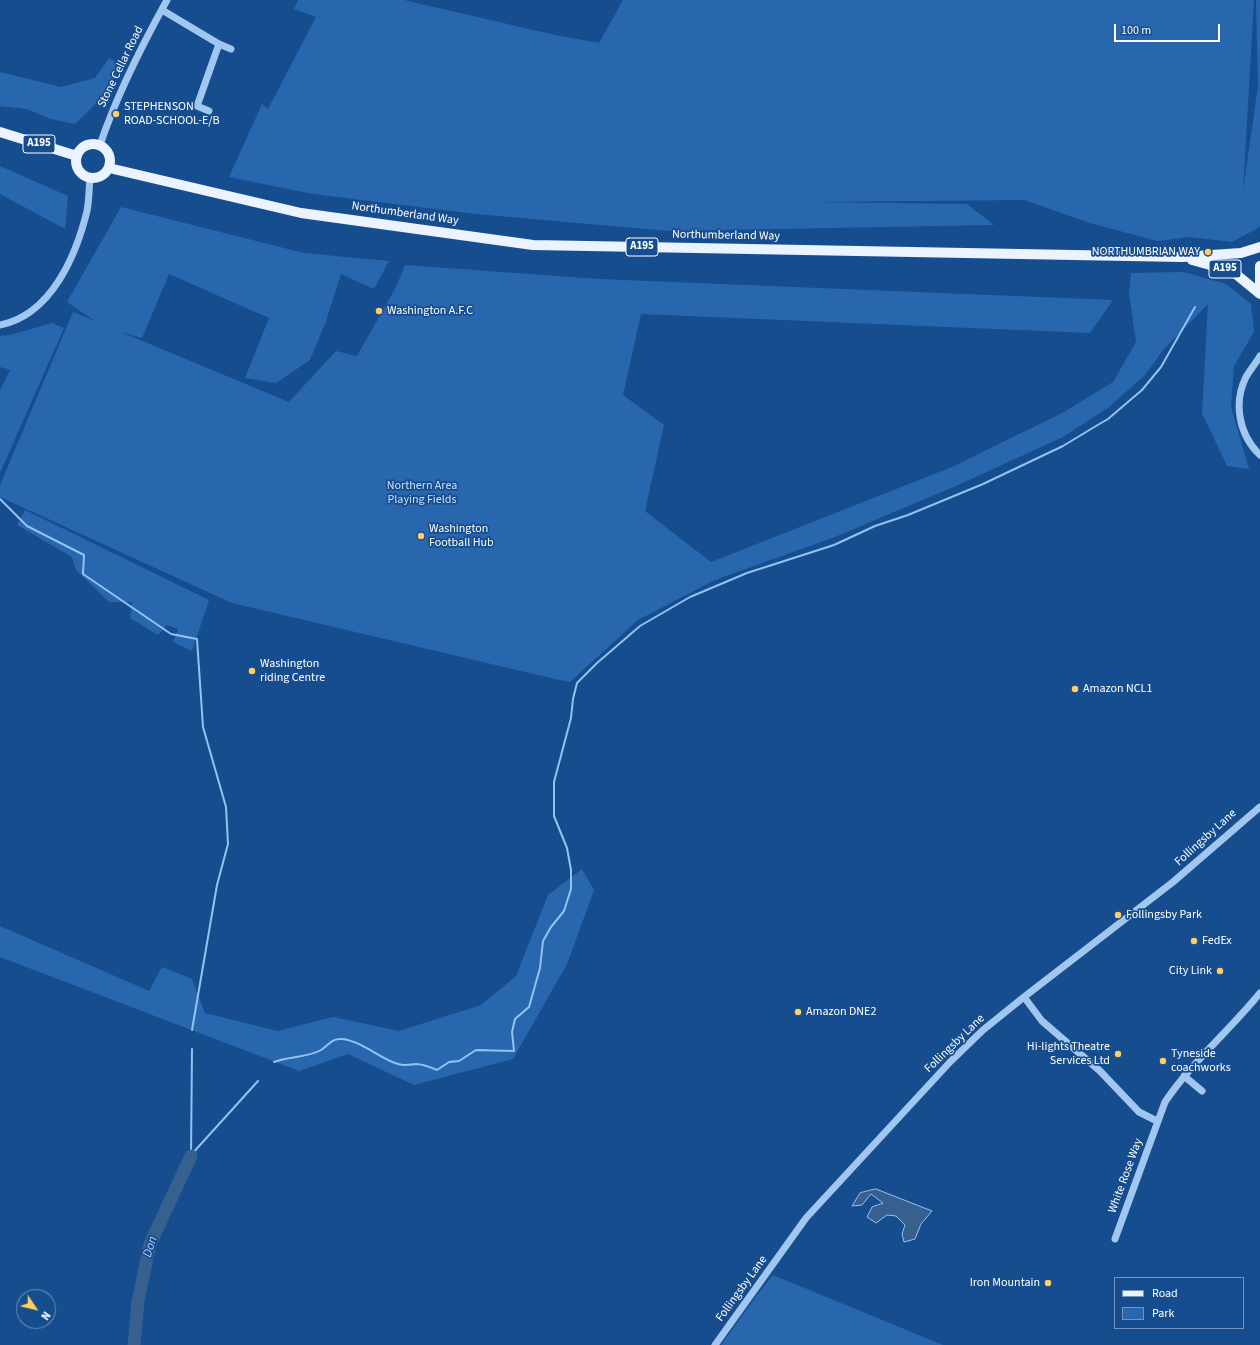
<!DOCTYPE html>
<html>
<head>
<meta charset="utf-8">
<style>
	body { margin:0 }
	#map { position:relative; width:1260px; height:1345px; overflow:hidden; background:#164d8e; font-family:"Source Sans 3",sans-serif }
	canvas { display:block }
	.legend { position:absolute; left:1114px; top:1277px; width:130px; height:52px; box-sizing:border-box; background:#164d8e; border:1px solid #7394bb; margin:0; padding:5px 7px; list-style:none; font-size:12px; color:#fff }
	.legend li { display:flex; align-items:center; gap:8px; height:20px }
	.legend b { width:20px; border:1px solid #7394bb }
	.north { position:absolute; left:16px; top:1289px; width:40px; height:40px; box-sizing:border-box; background:#164d8e; border:1px solid #7394bb; border-radius:50%; rotate:125deg; font-size:11px; font-weight:700; line-height:16px; text-align:center; color:#fff }
	.north::after { content:''; display:block; margin:auto; width:14px; height:18px; background:#ffce60; clip-path:polygon(50% 0,100% 100%,50% 72%,0 100%) }
	.scale { position:absolute; left:1114px; top:24px; width:106px; height:18px; box-sizing:border-box; border:2px solid #fff; border-top:0; padding-left:5px; font-size:12px; line-height:14px; white-space:nowrap; color:#fff; -webkit-text-stroke:3px #164d8e; paint-order:stroke }
</style>
</head>
<body>
<div id="map">
<canvas width="1260" height="1345"></canvas>
<ul class="legend">
<li><b style="height:5px;background:#eaf3ff"></b>Road</li>
<li><b style="height:11px;background:#2867ad"></b>Park</li>
</ul>
<div class="north">N</div>
<div class="scale">100 m</div>
</div>
<script>
const ctx = document.querySelector('canvas').getContext('2d');
ctx.lineJoin = 'round';
function paint(path, color) { ctx.fillStyle = color; ctx.fill(path, 'evenodd'); }
function strokePath(path, color, width, dash) { ctx.strokeStyle = color; ctx.lineWidth = width; ctx.lineCap = dash ? 'butt' : 'round'; ctx.setLineDash(dash || []); ctx.stroke(path); }
function write(font, color, halo, rows, align = 'center') {
  ctx.font = font + ' "Source Sans 3",sans-serif'; ctx.lineWidth = 3.5; ctx.setLineDash([]); ctx.textBaseline = 'middle'; ctx.strokeStyle = halo; ctx.fillStyle = color; for (const [text, x, y, turn = 0] of rows) {
    ctx.save(); ctx.translate(x, y); ctx.rotate((+turn || 0) * Math.PI / 180); ctx.textAlign = isNaN(turn) ? turn : align; if (halo) ctx.strokeText(text, 0, 0); ctx.fillText(text, 0, 0); ctx.restore();
  }
}
paint(new Path2D(`
	M298 0H404L555 35 599 43 623 0H1254L1243 191 1258 86 1256 0H1260V226L1258 228 1232 242 1190 237 1157 241 1090 223 1024 200 812 202 967 204 994 225 668 231 476 214 313 194 229 177 262 104 268 109 316 17 294 9Z
	M109 58 120 64C108 93 97 103 75 124L51 119 27 109 0 106V72L61 87 95 78Z
	M0 166 68 196 65 229 0 194Z
	M121 207 304 253 389 261 374 289 341 274 326 321 310 360 276 383 245 378 269 318 169 274 142 338 121 332 289 402 336 351 357 356 396 287 405 265 599 279 1113 300 1090 333 641 314 623 395 664 425 645 511 711 562 952 467 1064 412 1113 382 1136 342 1129 294 1131 273 1184 272 1226 284 1251 304 1254 332 1234 366 1231 407 1249 469 1227 466 1202 413 1208 304 1164 349 1145 375 1109 407 1063 437 956 486 835 537 715 580 638 620 570 682 555 679 232 603 0 497V485L73 312 95 321 67 302Z
	M52 323 64 328 0 473V390L10 370 0 367V336L10 335Z
	M25 510 209 600 192 651 173 642 178 629 167 625 158 635 130 618 132 602H109L76 570 72 557 17 525Z
	M582 869 594 890 567 964 513 1059 414 1085 348 1054 299 1071 0 957V926L149 991 162 967 192 979 205 1013 278 1031 333 1017 399 1031 481 1005 516 976 548 895Z
	M773 1275 943 1345H721L757 1295Z`), '#2867ad');
const water = new Path2D(`
	M876 1189 932 1211 921 1224 915 1239 904 1242 902 1234 905 1225 896 1216 887 1215 876 1223 867 1217 872 1207 883 1203 871 1194 862 1205 852 1206 860 1193Z`);
paint(water, '#37608f');
strokePath(water, '#93c2f3', 1);
strokePath(new Path2D(`
	M0 499 27 526 84 555 83 574 171 634 197 639 203 727 226 807 228 844 217 885 192 1030
	M274 1062C289 1056 307 1058 321 1050 329 1045 332 1038 342 1039 361 1041 378 1057 395 1063 403 1066 408 1065 416 1064 423 1064 430 1067 437 1070L449 1062 459 1061 476 1050 514 1051 512 1032 515 1019 529 1007 540 968 543 941 551 927 564 911 571 889V870L567 848 554 816V782L571 718 573 699 577 683 597 663 640 626 690 597 747 573 834 545 875 526 908 515 983 484 1063 446 1096 426 1108 419 1142 390 1161 367 1195 307
	M191 1155 258 1081
	M191 1156 192 1049`), '#93c2f3', 2);
strokePath(new Path2D(`
	M134 1345 138 1301 150 1244 191 1156`), '#37608f', 13);
strokePath(new Path2D(`
	M162 10 219 44
	M209 111 197 106 219 44 231 49
	M100 145C117 94 141 47 167 0
	M0 325C51 315 76 256 87 211 89 201 89 189 90 178
	M1260 356C1256 363 1250 370 1246 377 1233 403 1239 435 1260 455
	M1024 997 1042 1021 1100 1071 1139 1112 1157 1121
	M1184 1076 1202 1091
	M1115 1239 1165 1102C1192 1062 1230 1030 1260 993
	M715 1345 806 1218 950 1062 983 1030 1024 997 1173 882 1260 807`), '#a1c6f0', 7);
strokePath(new Path2D(`
	M0 132 77 156
	M76 161a17 17 0 1 1 34 0a17 17 0 1 1-34 0Z
	M109 168 301 213 533 245 1182 257 1241 253 1260 247
	M1192 260 1232 271 1260 294
	M1260 266V287`), '#eaf3ff', 10);
for (const [x, y, r, color] of [
	[116,114,4,"#ffce60"],
	[1208,252,4,"#ffce60"],
	[379,311,4,"#ffce60"],
	[421,536,4,"#ffce60"],
	[252,671,4,"#ffce60"],
	[1075,689,4,"#ffce60"],
	[1118,915,4,"#ffce60"],
	[1194,941,4,"#ffce60"],
	[1220,971,4,"#ffce60"],
	[798,1012,4,"#ffce60"],
	[1118,1054,4,"#ffce60"],
	[1163,1061,4,"#ffce60"],
	[1048,1283,4,"#ffce60"]
]) { const dot = new Path2D(); dot.arc(x, y, r, 0, 2 * Math.PI); ctx.fillStyle = color; ctx.fill(dot); strokePath(dot, '#164d8e', 1.5); }
for (const [x, y, w] of [
	[39,144,32],
	[642,247,32],
	[1225,269,32]
]) { const box = new Path2D(); box.roundRect(x - w / 2, y - 9, w, 18, 3); ctx.fillStyle = '#164d8e'; ctx.fill(box); strokePath(box, '#fff', 1); }
write('bold 11px', '#fff', null, [
	["A195",39,144],
	["A195",642,247],
	["A195",1225,269]
]);
write('12px', '#fff', '#164d8e', [
	["Stone Cellar Road",121,67,-64],
	["Northumberland Way",405,214,8],
	["Northumberland Way",726,236,1],
	["Follingsby Lane",1206,838,-42],
	["Follingsby Lane",955,1044,-44],
	["White Rose Way",1126,1176,-70],
	["Follingsby Lane",742,1289,-54]
]);
write('12px', '#fff', '#164d8e', [
	["STEPHENSON",124,107],
	["ROAD-SCHOOL-E/B",124,121],
	["NORTHUMBRIAN WAY",1200,252,"right"],
	["Washington A.F.C",387,311],
	["Washington",429,529],
	["Football Hub",429,543],
	["Washington",260,664],
	["riding Centre",260,678],
	["Amazon NCL1",1083,689],
	["Follingsby Park",1126,915],
	["FedEx",1202,941],
	["City Link",1212,971,"right"],
	["Amazon DNE2",806,1012],
	["Hi-lights Theatre",1110,1047,"right"],
	["Services Ltd",1110,1061,"right"],
	["Tyneside",1171,1054],
	["coachworks",1171,1068],
	["Iron Mountain",1040,1283,"right"]
], 'left');
write('12px', '#c8e0fb', '#164d8e', [
	["Northern Area",422,486],
	["Playing Fields",422,500]
]);
write('italic 13px', '#add0f7', '#164d8e', [
	["Don",151,1247,-73]
]);
</script>
</body>
</html>
